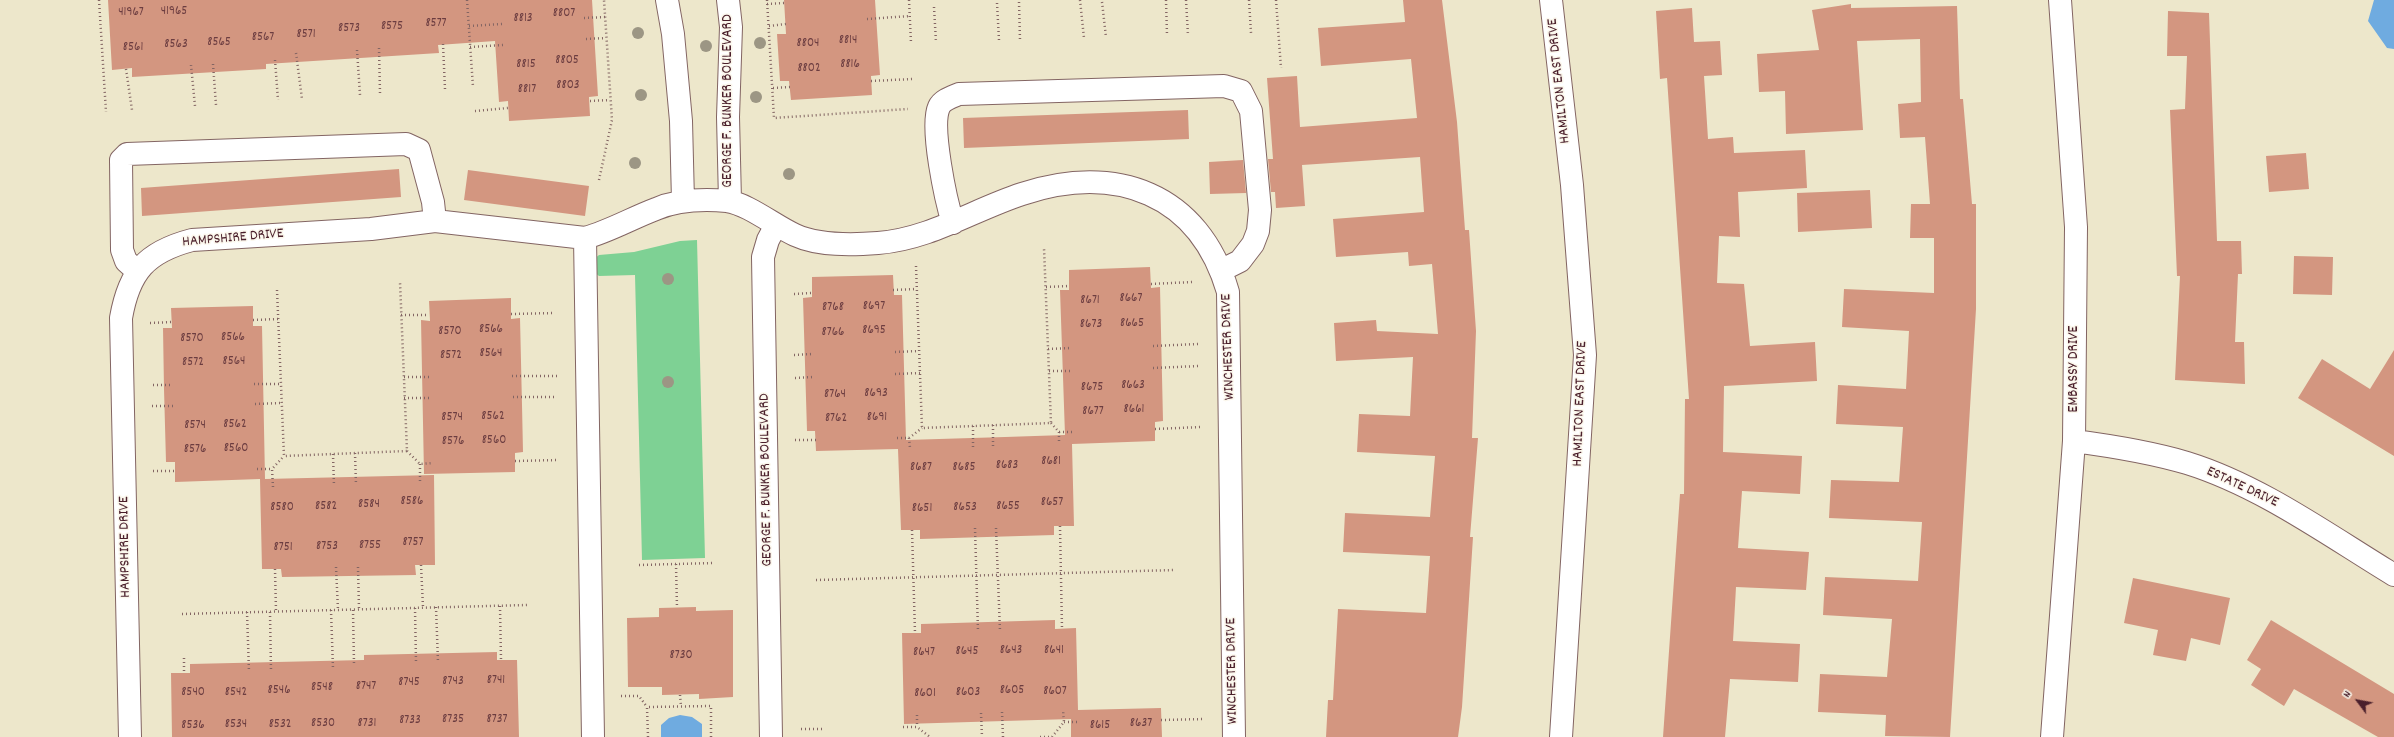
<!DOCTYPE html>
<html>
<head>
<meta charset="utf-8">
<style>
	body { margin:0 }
	#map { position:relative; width:2394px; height:737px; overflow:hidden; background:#ede7cb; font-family:Dekko,sans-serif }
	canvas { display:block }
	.north { position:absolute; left:2338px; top:681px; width:40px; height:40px; -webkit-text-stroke:3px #fbf7ec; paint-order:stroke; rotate:302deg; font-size:11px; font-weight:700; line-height:16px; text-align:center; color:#4a1f2b }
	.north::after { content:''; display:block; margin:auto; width:14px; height:18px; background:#4a1f2b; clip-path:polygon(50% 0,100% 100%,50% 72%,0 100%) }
</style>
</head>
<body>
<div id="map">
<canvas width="2394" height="737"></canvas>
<div class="north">N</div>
</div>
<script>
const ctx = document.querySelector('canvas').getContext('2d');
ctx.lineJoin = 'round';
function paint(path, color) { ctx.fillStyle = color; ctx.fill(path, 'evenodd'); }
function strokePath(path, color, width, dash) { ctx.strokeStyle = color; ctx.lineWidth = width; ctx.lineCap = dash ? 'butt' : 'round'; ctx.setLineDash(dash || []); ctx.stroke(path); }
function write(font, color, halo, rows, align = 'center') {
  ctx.font = font + ' Dekko,sans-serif'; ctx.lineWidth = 3; ctx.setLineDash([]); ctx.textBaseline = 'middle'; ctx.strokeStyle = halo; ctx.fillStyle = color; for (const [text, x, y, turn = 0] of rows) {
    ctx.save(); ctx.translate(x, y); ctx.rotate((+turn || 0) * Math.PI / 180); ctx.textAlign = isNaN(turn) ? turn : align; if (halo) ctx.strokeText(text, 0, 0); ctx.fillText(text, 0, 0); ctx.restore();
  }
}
paint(new Path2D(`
	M697 240 705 558 642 560 635 275 599 276 594 272 593 260 599 255 634 252 680 241Z`), '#7ed194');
paint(new Path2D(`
	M2374 0H2394V49L2387 48 2368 21Z
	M680 715 692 717 702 724V737H661V725L669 718Z`), '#6fabe0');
paint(new Path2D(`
	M108 0H592L598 96 589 97 590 116 509 121 508 101 499 102 495 41 438 45 439 53 266 64V69L132 77V68L112 70Z
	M784 0H875L880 75 871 76 872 95 791 100 789 81H780L777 34H786Z
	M1403 0H1442L1457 122 1465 230H1469L1476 331 1472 438H1478L1470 537H1473L1462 707 1458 737H1326L1328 700H1333L1338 609 1426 613 1430 556 1343 552 1345 513 1430 517 1435 456 1357 452 1359 414 1410 416 1413 357 1336 361 1334 323 1376 320 1377 331 1438 334 1432 264 1409 266 1408 252 1336 257 1333 219 1424 212 1420 157 1302 165 1305 206 1276 208 1275 192H1271L1268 159H1273L1267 78 1297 76 1300 127 1417 118 1411 59 1321 66 1318 28 1405 22Z
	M1851 4V8L1957 6 1960 99H1963L1972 204H1976V309L1950 737 1885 736 1886 715 1818 712 1820 674 1887 677 1892 619 1823 615 1825 577 1918 581 1922 522 1829 518 1831 480 1899 482 1903 427 1836 424 1838 385 1906 389 1909 331 1842 327 1844 289 1934 293V238H1910L1911 204H1930L1925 137 1900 138 1898 104 1921 102 1920 39 1857 41 1863 130 1786 134 1785 91 1759 92 1757 54 1819 50 1812 10Z
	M1692 8 1694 42 1720 41 1722 75 1704 76 1708 139 1733 137 1734 153 1805 150 1807 188 1738 192 1740 237 1719 236 1717 283 1744 284 1750 346 1815 342 1817 381 1724 386 1723 452 1802 456 1800 494 1742 491 1738 548 1809 552 1806 590 1736 587 1733 641 1800 644 1798 682 1730 679 1725 737H1663L1680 494H1684L1685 399H1689L1667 78 1660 79 1656 11Z
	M2168 11 2209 13 2217 241H2241L2242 274H2238L2235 342H2244L2245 384 2175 380 2180 276H2177L2170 110 2185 109 2187 56H2167Z
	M1188 110 1189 139 964 148 963 118Z
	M2306 153 2309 189 2269 192 2266 156Z
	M1243 160 1246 193 1210 194 1209 162Z
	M399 169 401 197 142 216 141 188Z
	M468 170 589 186 585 216 464 200Z
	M1870 190 1872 228 1798 232 1797 193Z
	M2294 256 2333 257 2332 295 2293 294Z
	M1150 267 1151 288 1160 287 1163 421 1155 422V441L1072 444 1074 526H1054V535L920 539V530H901L898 449 816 451 815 431H807L803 298 812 297V277L893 275 894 295H902L906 440 1005 437 1065 435 1060 290H1069V270Z
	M511 298V319L520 318 522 405 523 452 515 453V472L424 474 421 320 430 321 429 301Z
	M253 306V326H262L265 479 434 475 435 565H415L416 575 282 577 281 569H262L260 479 175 482V462H166L164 389 163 328H172L171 308Z
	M2394 350V456L2298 398 2322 359 2370 389Z
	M2133 578 2230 598 2220 645 2191 638 2186 661 2153 655 2158 630 2124 623Z
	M696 607V611L733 610V697L699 699V694L662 695V687H628L627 618 659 617V608Z
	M1055 620V629L1076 628 1078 710 1161 708 1162 737H1071V719L904 724 902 633H921V624Z
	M2271 620 2394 694V737H2378L2294 689 2284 706 2251 685 2261 669 2247 660Z
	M497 652V660H517L519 737H172L171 673H190V664L364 660V655Z`), '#d39680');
const minor = new Path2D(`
	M667 0 673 34 681 121 683 201
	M728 0 731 27 728 117 730 201
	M1551 0 1572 185 1585 355 1561 737
	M953 223C946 201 930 127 939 107 942 100 952 97 959 94L1224 86 1241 91 1251 111 1260 210 1258 231 1253 244 1240 261 1222 270
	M585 238 593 737
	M137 271 126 261 122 250 121 160 127 154 406 144 419 150 433 202 435 221
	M2074 441C2112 446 2150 452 2187 463 2261 486 2328 535 2394 575
	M130 737 121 318C129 272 146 252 192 240L371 229 435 221 585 238C610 231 632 218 656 209 677 200 704 199 727 201 748 204 775 226 795 235 819 246 852 245 878 243 930 239 973 210 1022 194 1116 163 1199 193 1228 292L1234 737
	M771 737 763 257 768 240 776 225
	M2052 737 2074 441 2076 227 2060 0`);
strokePath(minor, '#836563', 24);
strokePath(new Path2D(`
	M99 0 106 112
	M467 0 473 87
	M767 0 774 118 908 109
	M909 0 911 43
	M1080 0 1084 38
	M1166 0 1167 35
	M1186 0 1188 35
	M1249 0 1251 33
	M1276 0 1281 68
	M1019 2 1020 40
	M1102 2 1106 37
	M997 3 999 40
	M767 4 784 3
	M934 7 936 42
	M584 18 605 17
	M867 19 910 16
	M469 26 503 24
	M769 26 786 24
	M586 39 606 38
	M443 44 445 89
	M470 47 504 45
	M379 48 380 93
	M357 50 360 95
	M296 53 302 99
	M275 60 278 100
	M213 64 216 105
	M191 65 195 106
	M126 69 132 110
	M871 81 913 79
	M773 88 790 87
	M590 101 610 100
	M475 111 508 108
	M599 180 612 120 604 0
	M916 266 922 428 1051 423 1044 248
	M1151 284 1192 282
	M1046 287 1069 286
	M277 290 284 456 407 451 400 282
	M893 290 916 289
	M794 294 812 293
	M511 314 555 313
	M401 315H429
	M253 320 278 319
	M150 323 172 322
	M1153 346 1198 344
	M1048 349 1071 348
	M895 352 919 351
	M794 355 813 354
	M1153 368 1199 366
	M1049 371H1072
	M895 374 920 373
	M512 376H557
	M404 377H431
	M795 378 814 377
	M254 384H281
	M153 385H173
	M513 397H557
	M404 398H431
	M255 404 281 403
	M152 406H173
	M1051 423 1059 432V444
	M993 425V446
	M973 426V447
	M1155 429 1201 427
	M1059 432H1074
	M897 438H909L922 428
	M909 438 910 448
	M795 440H816
	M407 451 420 464 433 463
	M355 453 356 485
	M333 454 334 486
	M515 461 558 460
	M420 464V483
	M257 469H272
	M153 471H175
	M273 487 272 469 284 456
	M1060 526 1062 629
	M975 528 978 631
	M996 528 1000 631
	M912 530 915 633
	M676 564 677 608
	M421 565 423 607
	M639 565 713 563
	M336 567 338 610
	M358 567 359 609
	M275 569 276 611
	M816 580 1175 570
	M500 606 501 660
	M436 607 438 662
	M415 608 416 662
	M331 610 333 669
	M353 610 354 664
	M247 612 249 672
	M270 612 271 671
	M182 614 527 605
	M184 658V673
	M680 695 681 706
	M621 696H639L647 707
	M1002 712 1003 737
	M981 713 982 737
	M917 715V727
	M1161 720 1205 719
	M1064 722H1079
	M903 727H917L930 737
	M801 729H822
	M648 737 647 707 711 706V737
	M1040 737H1052
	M1052 737 1064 722 1063 710`), '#836563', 2.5, [1, 3]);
strokePath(minor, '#fff', 22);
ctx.fillStyle = '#9c9684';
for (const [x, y] of [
	[638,33],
	[760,43],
	[706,46],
	[641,95],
	[756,97],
	[635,163],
	[789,174],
	[668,279],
	[668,382]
]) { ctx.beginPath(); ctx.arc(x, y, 6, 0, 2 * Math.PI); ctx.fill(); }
write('13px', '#6c3d40', null, [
	["41965",174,12],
	["41967",131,13],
	["8807",564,14],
	["8813",523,19],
	["8577",436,24],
	["8575",392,27],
	["8573",349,29],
	["8571",306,35],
	["8567",263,38],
	["8814",848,41],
	["8565",219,43],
	["8804",808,44],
	["8563",176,45],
	["8561",133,48],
	["8805",567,61],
	["8815",526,65],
	["8816",850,65],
	["8802",809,69],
	["8803",568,86],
	["8817",527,90],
	["8667",1131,299],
	["8671",1090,301],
	["8697",874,307],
	["8768",833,308],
	["8665",1132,324],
	["8673",1091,325],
	["8566",491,330],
	["8695",874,331],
	["8570",450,332],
	["8766",833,333],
	["8566",233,338],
	["8570",192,339],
	["8564",491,354],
	["8572",451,356],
	["8564",234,362],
	["8572",193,363],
	["8663",1133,386],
	["8675",1092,388],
	["8693",876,394],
	["8764",835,395],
	["8661",1134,410],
	["8677",1093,412],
	["8562",493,417],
	["8574",452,418],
	["8691",877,418],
	["8762",836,419],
	["8562",235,425],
	["8574",195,426],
	["8560",494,441],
	["8576",453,442],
	["8560",236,449],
	["8576",195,450],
	["8681",1051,462],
	["8683",1007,466],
	["8687",921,468],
	["8685",964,468],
	["8586",412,502],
	["8657",1052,503],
	["8584",369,505],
	["8582",326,507],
	["8655",1008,507],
	["8580",282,508],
	["8653",965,508],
	["8651",922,509],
	["8757",413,543],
	["8755",370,546],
	["8753",327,547],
	["8751",283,548],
	["8643",1011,651],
	["8641",1054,651],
	["8645",967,652],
	["8647",924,653],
	["8730",681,656],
	["8741",496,681],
	["8743",453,682],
	["8745",409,683],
	["8747",366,687],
	["8548",322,688],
	["8546",279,691],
	["8605",1012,691],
	["8607",1055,692],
	["8540",193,693],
	["8542",236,693],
	["8603",968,693],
	["8601",925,694],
	["8735",453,720],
	["8737",497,720],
	["8733",410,721],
	["8530",323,724],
	["8731",367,724],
	["8637",1141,724],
	["8534",236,725],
	["8532",280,725],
	["8536",193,726],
	["8615",1100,726]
]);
write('15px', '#4a1f2b', '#fbf7ec', [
	["HAMILTON EAST DRIVE",1560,81,-96],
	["GEORGE F. BUNKER BOULEVARD",729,101,-90],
	["HAMPSHIRE DRIVE",233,239,-5],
	["WINCHESTER DRIVE",1229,347,-92],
	["EMBASSY DRIVE",2075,369,-90],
	["HAMILTON EAST DRIVE",1581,404,-88],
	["GEORGE F. BUNKER BOULEVARD",767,480,-91],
	["ESTATE DRIVE",2242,488,25],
	["HAMPSHIRE DRIVE",126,547,-91],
	["WINCHESTER DRIVE",1233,671,-91]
]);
</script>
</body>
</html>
